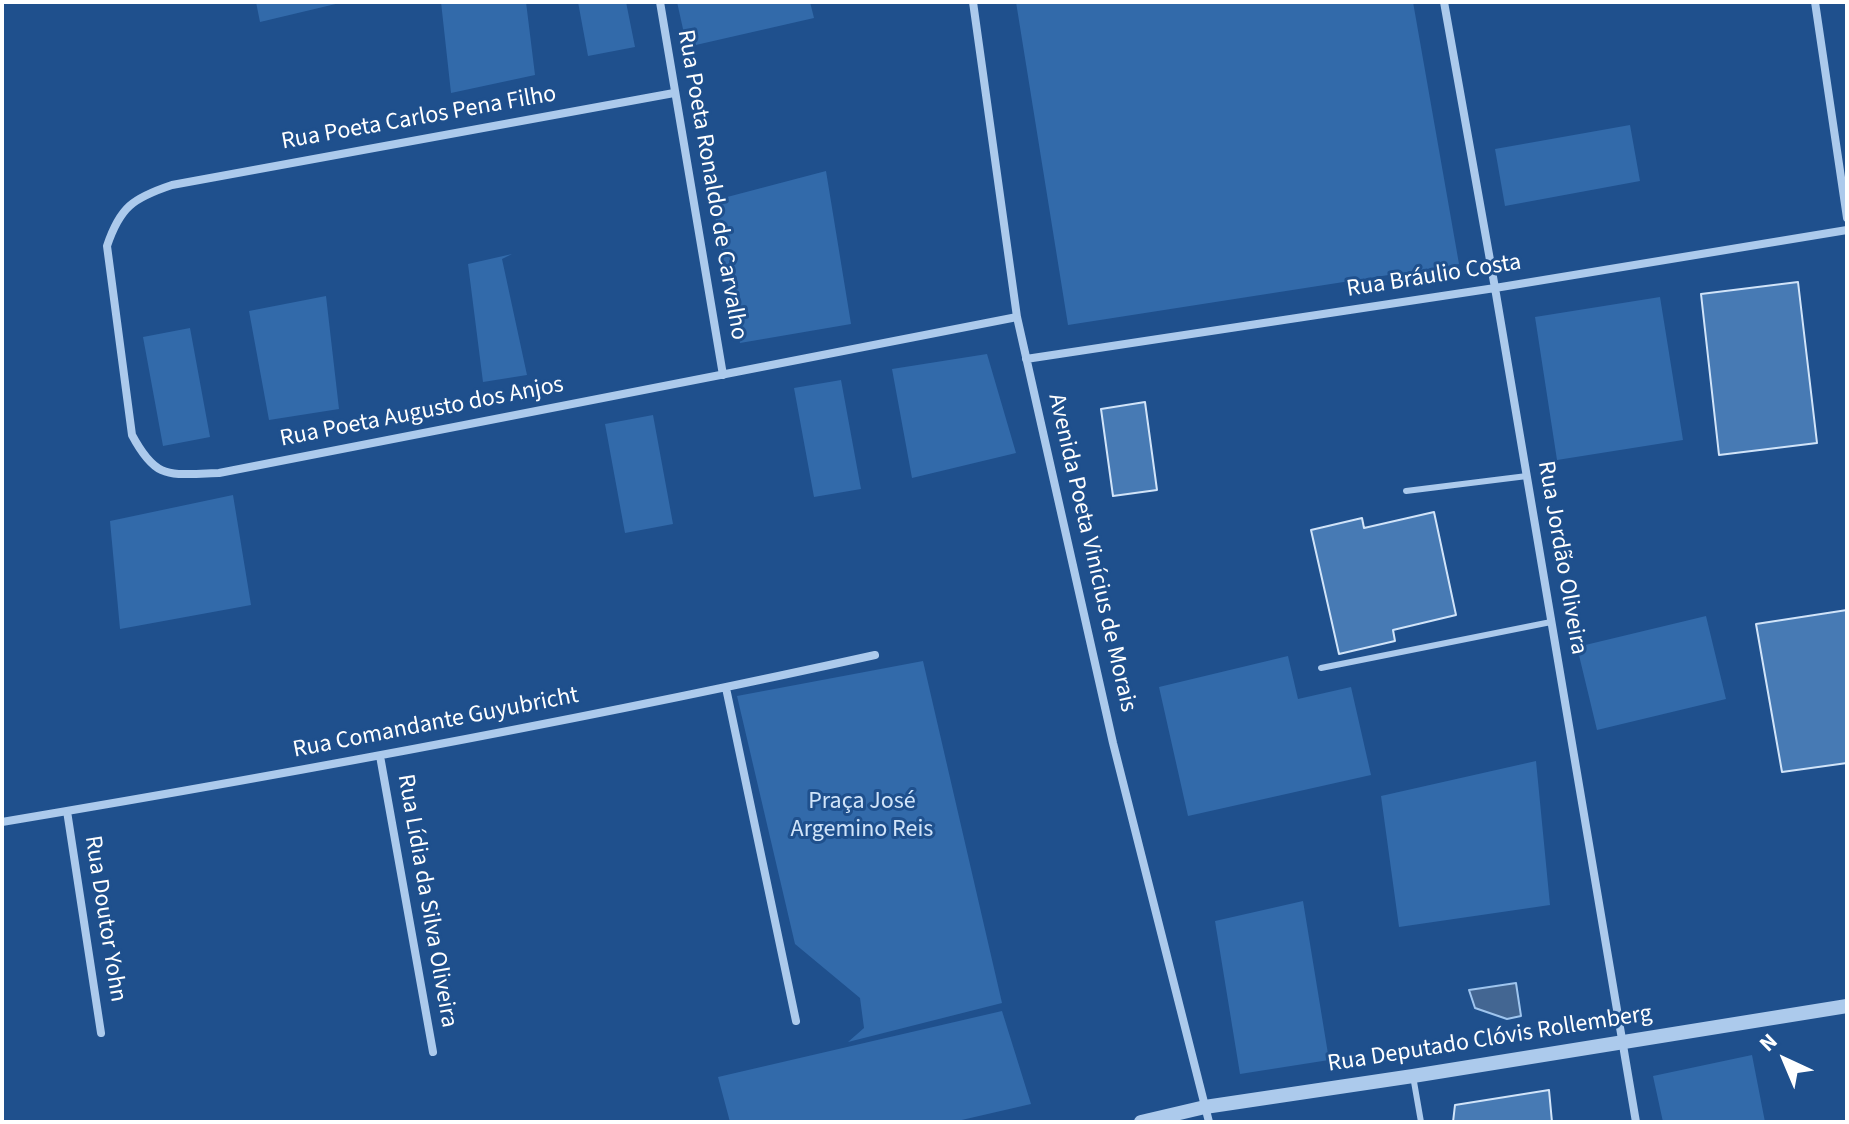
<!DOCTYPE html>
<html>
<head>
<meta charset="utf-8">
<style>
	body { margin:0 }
	#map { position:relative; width:1849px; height:1124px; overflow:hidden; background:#1f508d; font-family:"Source Sans 3",sans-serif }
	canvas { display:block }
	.frame { position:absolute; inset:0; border:4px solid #fff; pointer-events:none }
	.north { position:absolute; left:1745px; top:1020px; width:80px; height:80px; -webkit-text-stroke:6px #1f508d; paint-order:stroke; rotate:316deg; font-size:22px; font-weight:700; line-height:32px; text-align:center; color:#fff }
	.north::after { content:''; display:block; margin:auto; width:28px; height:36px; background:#fff; clip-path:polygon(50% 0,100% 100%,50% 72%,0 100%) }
</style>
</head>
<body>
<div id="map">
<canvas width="1849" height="1124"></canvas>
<div class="frame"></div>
<div class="north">N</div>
</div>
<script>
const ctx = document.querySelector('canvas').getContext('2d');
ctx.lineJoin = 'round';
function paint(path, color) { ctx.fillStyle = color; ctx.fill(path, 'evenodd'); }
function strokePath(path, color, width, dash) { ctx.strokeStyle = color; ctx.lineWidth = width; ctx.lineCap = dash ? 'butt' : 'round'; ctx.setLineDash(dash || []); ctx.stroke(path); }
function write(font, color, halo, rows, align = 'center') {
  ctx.font = font + ' "Source Sans 3",sans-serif'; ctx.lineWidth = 6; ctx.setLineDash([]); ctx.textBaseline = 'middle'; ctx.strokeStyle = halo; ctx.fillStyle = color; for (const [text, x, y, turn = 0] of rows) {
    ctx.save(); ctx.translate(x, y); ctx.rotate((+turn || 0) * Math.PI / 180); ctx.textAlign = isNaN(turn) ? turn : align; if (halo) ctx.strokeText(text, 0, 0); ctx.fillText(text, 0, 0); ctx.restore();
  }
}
paint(new Path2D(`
	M256 2H344L260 22Z
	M441 2H526L535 75 451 93Z
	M578 2H626L635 47 588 56Z
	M677 2H810L814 18 687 47Z
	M1016 2H1413L1459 264 1068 325Z
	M1630 125 1640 181 1505 206 1495 149Z
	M826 171 851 324 740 343 712 201Z
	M512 254 502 259 527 375 483 382 468 264Z
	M326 296 339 409 269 420 249 311Z
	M1660 297 1683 440 1557 460 1535 317Z
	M190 328 210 437 163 446 143 337Z
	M987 354 1016 453 912 478 892 369Z
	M841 380 861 489 814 497 794 388Z
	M653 415 673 524 625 533 605 424Z
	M233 495 251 605 120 629 110 521Z
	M1706 616 1726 699 1597 730 1577 647Z
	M1288 656 1298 699 1351 687 1371 775 1188 816 1159 687Z
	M923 661 1002 1003 848 1042 864 1028 860 998 795 944 737 696Z
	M1536 761 1550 905 1399 927 1381 796Z
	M1303 901 1329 1060 1240 1074 1215 921Z
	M1002 1011 1031 1104 953 1122H730L718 1077Z
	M1752 1055 1765 1122H1663L1653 1076Z`), '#326aaa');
const water = new Path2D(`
	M1516 983 1521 1016 1507 1019 1475 1008 1469 990Z`);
paint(water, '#436692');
strokePath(water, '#9fc5ee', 2);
const building = new Path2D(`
	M1798 282 1817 443 1719 455 1701 294Z
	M1145 402 1157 490 1113 496 1101 409Z
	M1434 512 1456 615 1393 630 1395 641 1339 654 1311 530 1362 518 1364 528Z
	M1847 610V763L1782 772 1756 624Z
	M1549 1090 1552 1122H1453L1455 1105Z`);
paint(building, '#477ab4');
strokePath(building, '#d1e4f9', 2);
strokePath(new Path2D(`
	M1406 491 1527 476
	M1321 668 1551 622
	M1413 1076 1421 1122`), '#accaec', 6);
strokePath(new Path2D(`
	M660 2 723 375
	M973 2 1017 317 1113 743 1209 1122
	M1444 2 1495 288 1636 1122
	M1815 2 1847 218
	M674 93 172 185C133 198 120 207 107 246L132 435C157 482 170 474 219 473L1017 317
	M1026 359 1495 288 1847 230
	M726 688 796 1021
	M380 756 433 1052
	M67 811 101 1033
	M2 822C294 773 586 719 875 655`), '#accaec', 8);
strokePath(new Path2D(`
	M1141 1122 1205 1107 1413 1076 1847 1006`), '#accaec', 14);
write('24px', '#fff', '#1f508d', [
	["Rua Poeta Carlos Pena Filho",419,119,-10],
	["Rua Poeta Ronaldo de Carvalho",711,185,80],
	["Rua Bráulio Costa",1434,277,-9],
	["Rua Poeta Augusto dos Anjos",422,413,-11],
	["Avenida Poeta Vinícius de Morais",1091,553,77],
	["Rua Jordão Oliveira",1561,558,80],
	["Rua Comandante Guyubricht",436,724,-11],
	["Rua Lídia da Silva Oliveira",426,901,80],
	["Rua Doutor Yohn",104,919,81],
	["Rua Deputado Clóvis Rollemberg",1490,1040,-9]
]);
write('24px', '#d1e4f9', '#1f508d', [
	["Praça José",862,803],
	["Argemino Reis",862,831]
]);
</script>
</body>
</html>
